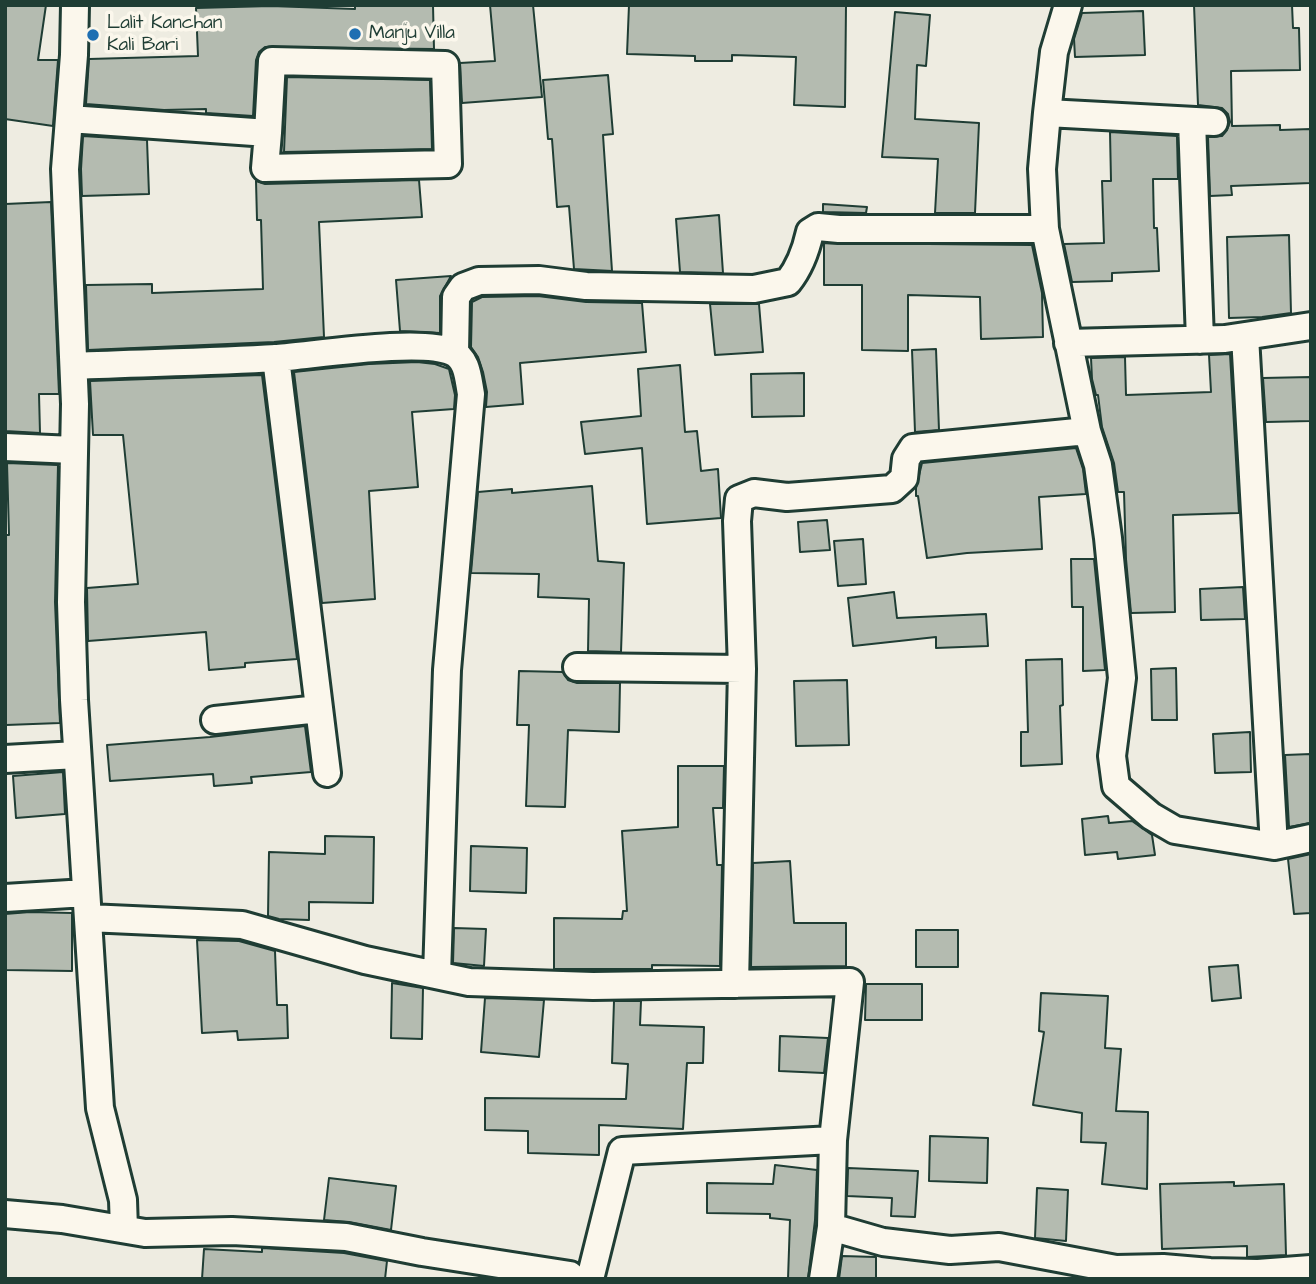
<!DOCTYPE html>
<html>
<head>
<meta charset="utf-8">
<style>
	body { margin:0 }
	#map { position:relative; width:1316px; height:1284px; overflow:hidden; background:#eeece1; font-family:"Architects Daughter",sans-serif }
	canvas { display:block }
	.frame { position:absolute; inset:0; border:7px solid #1f3d34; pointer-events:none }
</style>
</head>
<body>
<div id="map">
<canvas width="1316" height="1284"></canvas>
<div class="frame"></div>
</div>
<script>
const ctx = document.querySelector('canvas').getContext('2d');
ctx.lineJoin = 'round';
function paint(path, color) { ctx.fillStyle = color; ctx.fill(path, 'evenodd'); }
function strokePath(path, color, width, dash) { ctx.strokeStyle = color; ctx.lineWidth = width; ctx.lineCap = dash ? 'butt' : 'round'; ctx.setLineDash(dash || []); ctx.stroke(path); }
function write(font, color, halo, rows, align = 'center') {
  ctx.font = font + ' "Architects Daughter",sans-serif'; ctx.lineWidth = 7; ctx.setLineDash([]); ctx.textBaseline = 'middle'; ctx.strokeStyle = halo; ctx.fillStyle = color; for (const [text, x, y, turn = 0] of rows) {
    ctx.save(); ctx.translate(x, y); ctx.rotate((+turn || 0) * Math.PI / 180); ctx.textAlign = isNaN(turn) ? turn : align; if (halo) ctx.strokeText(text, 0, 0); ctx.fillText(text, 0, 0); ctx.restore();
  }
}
const building = new Path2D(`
	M5 5H46L38 60H58L53 126 5 119Z
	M355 5H433L434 49 265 47 259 52 256 60 253 116 206 113V109L164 110 86 104 89 59 198 56 196 8 271 6 355 9Z
	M490 5H533L542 97 462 103 460 63 495 61Z
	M629 5H846L845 107 794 105 796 57 732 55V61H695V56L627 54Z
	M1194 5H1292L1293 28H1299L1300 70 1231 71 1232 126 1280 125V130L1311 129V183L1231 186 1232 195 1210 196 1208 137 1222 136 1227 130 1230 122 1228 114 1222 108 1198 105Z
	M1143 11 1145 55 1075 57 1074 39 1082 13Z
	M895 12 930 15 926 66 917 65 915 119 979 123 975 213H935L938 159 882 157Z
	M608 75 613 134 603 135 612 271 574 269 569 206 557 207 552 139H548L543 80Z
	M287 77 430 80 432 149 284 152Z
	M1110 132 1177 136 1178 179H1153L1154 228H1157L1159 271 1112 273V281L1072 282 1064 244 1104 243 1102 181H1111Z
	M83 136 147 140 149 194 82 196 81 169Z
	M419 180 422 217 319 222 324 337 274 342 88 350 86 285 152 284V293L263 289 261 220H257L256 181 265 184Z
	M51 202 59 394H39L40 433 5 431V204Z
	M823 204 867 207 866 213 823 212Z
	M719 215 723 273 680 272 676 219Z
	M1289 235 1291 313 1262 317 1229 318 1227 237Z
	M824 243 1032 245 1042 293 1043 337 981 339 980 297 908 295V351L862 350V285H824Z
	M451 276 440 296V333L400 331 396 280Z
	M538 296 586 302 642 303 646 352 520 363 523 404 486 407 487 392 483 372 478 357 471 347 472 302 482 297Z
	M710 304H759L763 352 715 355Z
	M936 349 939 430 915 432 912 350Z
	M1230 354 1239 513 1173 515 1175 612 1131 613 1126 559 1124 492H1118L1114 463 1102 427 1098 395H1096L1092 379 1091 358 1125 357 1126 395 1211 392 1209 355Z
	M417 362 435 364 449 369 455 395 454 409 412 412 418 487 369 491 375 599 322 603 294 372 369 364Z
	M680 365 685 432 697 431 701 471 718 469 721 518 647 524 642 448 585 454 581 422 641 416 638 369Z
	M804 373V416L752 417 751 374Z
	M262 375 297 659 245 663V667L209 670 206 632 88 641 87 588 138 584 123 435H93L90 381Z
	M1311 377V421L1266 422 1263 378Z
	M1076 448 1083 469 1086 494 1039 497 1042 549 967 553 927 558 918 496H916V488L922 463Z
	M7 463 58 465 55 602 60 723 6 725 5 535H9Z
	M592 486 598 561 624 563 621 652 588 651 589 599 538 597 539 574 471 573 478 492 512 489V493Z
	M827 520 830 550 800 552 798 522Z
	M863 539 866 584 838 586 834 541Z
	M1071 559H1094L1105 670 1083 671V607H1072Z
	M1243 587 1245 619 1201 620 1200 589Z
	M894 592 897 618 986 614 988 646 936 648V637L853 646 848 598Z
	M1062 659 1063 705 1060 706 1062 764 1021 766V732H1028L1026 660Z
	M1176 668 1177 720H1152L1151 669Z
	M519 671 563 672 568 680 577 683H620L619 732 568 730 565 807 526 806 529 725H517Z
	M847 680 849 745 796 746 794 681Z
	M305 726 311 772 251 777 252 783 214 786 213 774 110 781 107 745 210 737Z
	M1250 732 1251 772 1215 773 1213 734Z
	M1311 754V823L1289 827 1285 755Z
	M678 766H724L723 808H713L717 865H722L720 966 652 965V969H554V918L622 919 623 911H627L622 831 678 827Z
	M63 772 65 814 16 818 13 776Z
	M1108 816 1109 823 1132 821 1152 835 1155 855 1118 859 1117 852 1085 855 1082 819Z
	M325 836 374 837 373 903 309 902V920L279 919 268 916 269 852 325 854Z
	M471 846 527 848 526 893 470 891Z
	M1311 854V913L1294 914 1288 859Z
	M790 861 794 923H846V966L751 967 753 863Z
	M30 912 72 913V971L5 970V914Z
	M454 928 486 929 484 966 453 963Z
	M916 930H958V967H916Z
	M197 940 239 941 275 951 277 1005H287L288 1038 238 1040 237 1031 202 1033Z
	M1238 965 1241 998 1212 1001 1209 967Z
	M392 983 423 988 422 1039 391 1038Z
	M866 984H922V1020H865Z
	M1041 993 1108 996 1105 1048 1121 1049 1116 1111 1148 1112 1147 1189 1102 1184 1106 1143 1081 1142 1082 1113 1033 1105 1044 1032 1039 1031Z
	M485 998 544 1000 539 1057 481 1052Z
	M614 1001H641L640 1025 704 1027 703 1063H687L683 1129 599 1125V1155L528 1153V1131L485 1130V1098L626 1099 628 1064 612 1063Z
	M780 1036 828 1038 824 1073 779 1071Z
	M930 1136 988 1138 987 1183 929 1181Z
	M775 1165 817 1170 815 1220 808 1279H788L790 1220 770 1218V1214L707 1213V1183L773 1184Z
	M848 1168 918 1171 915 1217 891 1216 892 1198 847 1196Z
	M329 1178 396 1186 391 1230 349 1222 324 1220Z
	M1234 1182V1186L1284 1184 1286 1255 1247 1257V1246L1162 1249 1160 1184Z
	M1037 1188 1068 1190 1066 1241 1035 1238Z
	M262 1248 344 1253 387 1261 385 1279H202L204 1249 262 1252Z
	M842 1256 876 1257V1279H839Z`);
paint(building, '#b4bbb0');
strokePath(building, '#1f3d34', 2);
const street = new Path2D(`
	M75 5 74 55 65 169 75 404 71 602 74 700 100 1108 123 1200 124 1229
	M1068 5 1054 52 1047 113 1042 169 1045 229 1087 431 1098 465 1108 538 1122 678 1112 756 1116 786 1151 816 1175 830 1274 846 1311 838
	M1047 113 1214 122
	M69 119 268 133 272 61 445 65 448 164 265 168 268 133
	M1192 121 1200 340
	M1245 336 1274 846
	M1068 343 1225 339 1311 326
	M455 353 456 297 463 287 479 281 539 280 586 286 754 289 788 282C800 267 806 250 810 232L818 227 839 229H1045
	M276 358 327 773
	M74 366C141 363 209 362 277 358 316 355 421 338 452 352 468 359 468 379 471 394L447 670 437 975
	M5 447 74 450
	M577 667 742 669
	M215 720 319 709
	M5 759 77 755
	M5 898 86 893
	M88 918 242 925 365 960 469 982 593 986 850 982 833 1140 831 1227 823 1279
	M735 984 742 669 737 521 739 499 754 493 787 497 892 489 904 478 906 459 913 448 1087 431
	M5 1214 62 1219 145 1233 232 1231 346 1237 422 1252 570 1275 573 1279
	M831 1227 883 1242 950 1250 999 1247 1116 1269 1163 1268 1210 1272 1258 1273 1311 1269
	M590 1279 622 1151 833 1140`);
strokePath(street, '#1f3d34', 32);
strokePath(street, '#fbf7ec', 26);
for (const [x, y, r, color] of [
	[355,34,7,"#1f6fb2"],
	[93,35,7,"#1f6fb2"]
]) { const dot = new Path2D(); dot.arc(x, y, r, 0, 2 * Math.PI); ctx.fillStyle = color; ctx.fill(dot); strokePath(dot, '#fbf7ec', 2.5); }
write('19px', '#1f3d34', '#fbf7ec', [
	["Lalit Kanchan",107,24],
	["Kali Bari",107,46],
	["Manju Villa",369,34]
], 'left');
</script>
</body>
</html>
